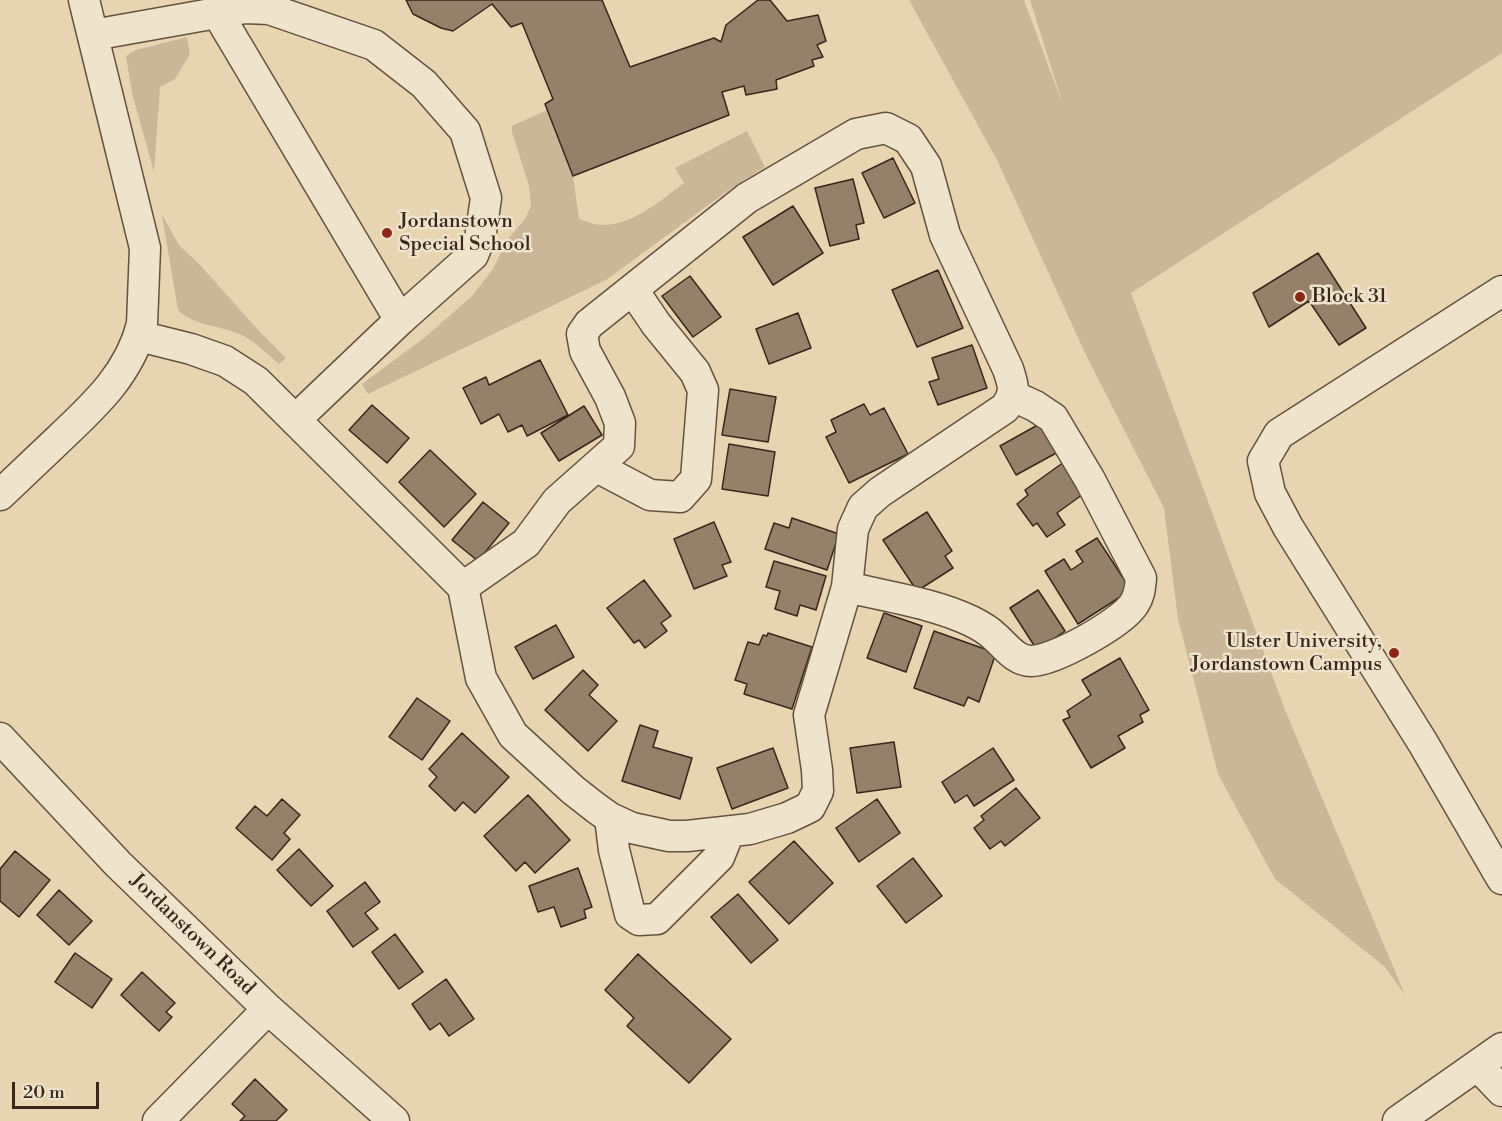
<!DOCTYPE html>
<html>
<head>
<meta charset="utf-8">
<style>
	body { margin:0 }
	#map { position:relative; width:1502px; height:1121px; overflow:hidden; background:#e7d4b1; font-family:"Libre Bodoni",serif }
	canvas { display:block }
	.scale { position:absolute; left:12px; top:1082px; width:87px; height:27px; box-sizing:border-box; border:3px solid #39271b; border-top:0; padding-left:8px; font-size:18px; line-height:21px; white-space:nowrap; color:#39271b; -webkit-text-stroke:4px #efe3cc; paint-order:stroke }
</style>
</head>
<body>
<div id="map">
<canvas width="1502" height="1121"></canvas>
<div class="scale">20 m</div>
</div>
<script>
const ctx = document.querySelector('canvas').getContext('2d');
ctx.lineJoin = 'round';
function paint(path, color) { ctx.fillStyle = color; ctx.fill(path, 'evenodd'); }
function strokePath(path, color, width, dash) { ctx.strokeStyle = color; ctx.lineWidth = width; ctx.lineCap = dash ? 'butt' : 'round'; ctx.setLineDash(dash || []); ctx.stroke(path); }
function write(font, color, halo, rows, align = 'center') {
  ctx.font = font + ' "Libre Bodoni",serif'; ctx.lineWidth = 5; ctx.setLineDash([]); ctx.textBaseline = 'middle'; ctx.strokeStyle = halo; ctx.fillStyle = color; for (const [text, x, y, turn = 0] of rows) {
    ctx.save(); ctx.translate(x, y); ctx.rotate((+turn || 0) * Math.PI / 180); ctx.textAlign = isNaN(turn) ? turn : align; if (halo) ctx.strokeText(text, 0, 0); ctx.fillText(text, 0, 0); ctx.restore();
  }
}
paint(new Path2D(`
	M909 0H1024L1064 108 1030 0H1502V53L1131 293 1285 710 1405 995 1385 967 1275 879 1218 774 1178 619 1164 508 1086 355 997 160Z
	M187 37 190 54 175 79 160 87 154 172 132 93 126 56 136 50Z
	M547 110 573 176 579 219C586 221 594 225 602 225 633 225 660 201 684 183L675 168 747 131 765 167 733 187 606 280 368 394 362 384 424 338 471 297 493 269 507 240 525 219 531 206 529 186 512 132V126Z
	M162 215 179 245 200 265 259 331 286 358 279 364C265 352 252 338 234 332 215 325 193 325 178 310Z`), '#c9b798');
const building = new Path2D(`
	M406 0H602L630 67 714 38 721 42 726 25 758 0H770L787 21 818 15 826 41 817 45 823 57 812 60 814 66 776 80 777 89 746 95 744 86 722 92 729 115 573 176 545 104 553 99 522 23 511 27 492 4 453 31 441 28 413 14Z
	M893 158 915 203 884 218 862 173Z
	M853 179 864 223 856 225 859 239 830 246 815 188Z
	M793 206 823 253 773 285 743 237Z
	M1318 253 1366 328 1339 345 1309 301 1269 327 1253 293Z
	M938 270 963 328 917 347 892 290Z
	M690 276 721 317 693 337 662 296Z
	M798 313 811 348 769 364 756 329Z
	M972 345 987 388 938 405 929 382 939 379 932 358Z
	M540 360 568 415 527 436 522 425 508 432 499 414 481 424 463 388 486 377 489 385Z
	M730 389 776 397 768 442 722 435Z
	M864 404 870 415 884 408 908 454 849 483 826 437 836 432 831 420Z
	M372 405 409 438 387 463 349 430Z
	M584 406 602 435 559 461 541 433Z
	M1043 422 1060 451 1016 475 1000 446Z
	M729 444 775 452 768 496 722 489Z
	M430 450 476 494 444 527 399 482Z
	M1064 462 1086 492 1057 513 1065 525 1047 537 1037 523 1033 526 1017 504 1028 495 1025 490Z
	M483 502 509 523 478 561 452 540Z
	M927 512 952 551 945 556 953 568 917 591 883 540Z
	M792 518 839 534 827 570 765 549 774 523 789 528Z
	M714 522 731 562 722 565 727 576 694 589 674 539Z
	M1097 538 1131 590 1078 624 1045 571 1064 559 1071 570 1083 562 1076 551Z
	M774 561 826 576 816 610 800 605 797 616 775 609 780 591 766 587Z
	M644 580 671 616 661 623 667 631 645 648 639 640 634 643 607 608Z
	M1038 590 1065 631 1037 650 1010 608Z
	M884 613 922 626 906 672 867 658Z
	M556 625 574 657 533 679 515 647Z
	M934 631 996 653 979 702 968 697 964 706 914 688Z
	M768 633 812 647 792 709 744 694 747 684 735 680 748 642 759 645 763 635 767 636Z
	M1120 658 1149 710 1140 715 1143 722 1118 736 1125 748 1091 768 1063 720 1070 717 1067 711 1091 695 1082 680Z
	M583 670 598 685 589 695 617 721 588 751 545 710Z
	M417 698 450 721 422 760 389 737Z
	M640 725 658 731 653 747 692 758 680 799 622 781Z
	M462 733 509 777 475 813 463 802 455 811 429 786 437 777 429 769Z
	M894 742 901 787 857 793 850 748Z
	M773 748 788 788 732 809 717 768Z
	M993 748 1014 780 974 806 967 795 955 803 942 782Z
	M1016 788 1040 818 1005 846 1001 841 990 849 974 828 984 820 981 816Z
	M528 795 570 840 535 873 525 862 516 871 484 836Z
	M282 799 300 815 284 833 290 839 272 860 236 828 255 806 267 816Z
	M877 799 900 833 859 862 836 828Z
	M794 841 833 883 789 924 749 882Z
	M299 849 333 886 311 906 277 870Z
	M15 851 50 880 19 917 0 901V869Z
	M913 858 942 896 906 923 877 886Z
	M578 868 592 907 584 910 586 918 561 927 554 907 538 912 529 886Z
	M365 882 380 902 365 913 378 929 353 947 327 911Z
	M59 890 92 921 69 945 37 915Z
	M738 894 778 940 751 963 711 917Z
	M395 934 423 972 399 989 372 952Z
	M75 953 112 979 92 1008 55 982Z
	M638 954 731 1039 689 1083 627 1026 634 1018 605 990Z
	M142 972 175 1003 166 1012 172 1017 159 1031 121 995Z
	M446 979 474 1019 449 1036 440 1023 430 1030 412 1004Z
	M255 1079 287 1110 276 1121H240L245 1116 232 1104Z`);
paint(building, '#938169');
strokePath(building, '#39271b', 1.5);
const minor = new Path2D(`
	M218 14 400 320
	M93 35 245 8 269 9 374 45 424 84 465 131 486 198 480 238 473 255 400 320 295 420
	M1502 291 1279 434 1263 461 1270 493 1288 527 1423 743 1502 879
	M139 336 191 349 225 361 256 381 463 587 481 678 513 735 573 790 596 808 610 818 632 828 669 836H687L750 829 787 818 810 807 818 791 817 770 809 715 847 587 853 529 863 507 880 492 1005 408C1016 392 1014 387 1008 369L945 235 926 166 908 139 886 128 856 134 747 198 589 324 582 334 585 351 610 397 620 423 619 446 557 501 526 543 463 587
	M597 467 650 495 680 497 696 479 703 390 695 372 656 324 633 290
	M0 495C20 476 40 457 60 438 95 405 130 373 142 324L145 248 84 0
	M847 587C888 597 933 603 971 621 979 625 988 630 994 636 1006 646 1015 661 1031 661 1054 661 1122 623 1134 604 1140 595 1140 587 1141 578L1090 480 1053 418 1035 406 1013 396
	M0 738 118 864 268 1009 394 1121
	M610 818 614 850 630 914 639 920 657 919 719 857 729 832
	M1478 1066 1502 1091
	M158 1121 268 1009
	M1398 1121 1502 1048`);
strokePath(minor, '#645240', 33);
strokePath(minor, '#efe3cc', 30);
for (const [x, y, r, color] of [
	[387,233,6,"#8f2418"],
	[1300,297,6,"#8f2418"],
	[1394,653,6,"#8f2418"]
]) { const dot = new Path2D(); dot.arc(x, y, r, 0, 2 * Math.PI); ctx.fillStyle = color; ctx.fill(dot); strokePath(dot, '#efe3cc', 2); }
write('20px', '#39271b', '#efe3cc', [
	["Jordanstown",399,222],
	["Special School",399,245],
	["Block 31",1312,297],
	["Ulster University,",1382,642,"right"],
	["Jordanstown Campus",1382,665,"right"]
], 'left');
write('20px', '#39271b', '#efe3cc', [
	["Jordanstown Road",192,935,44]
]);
</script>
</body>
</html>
